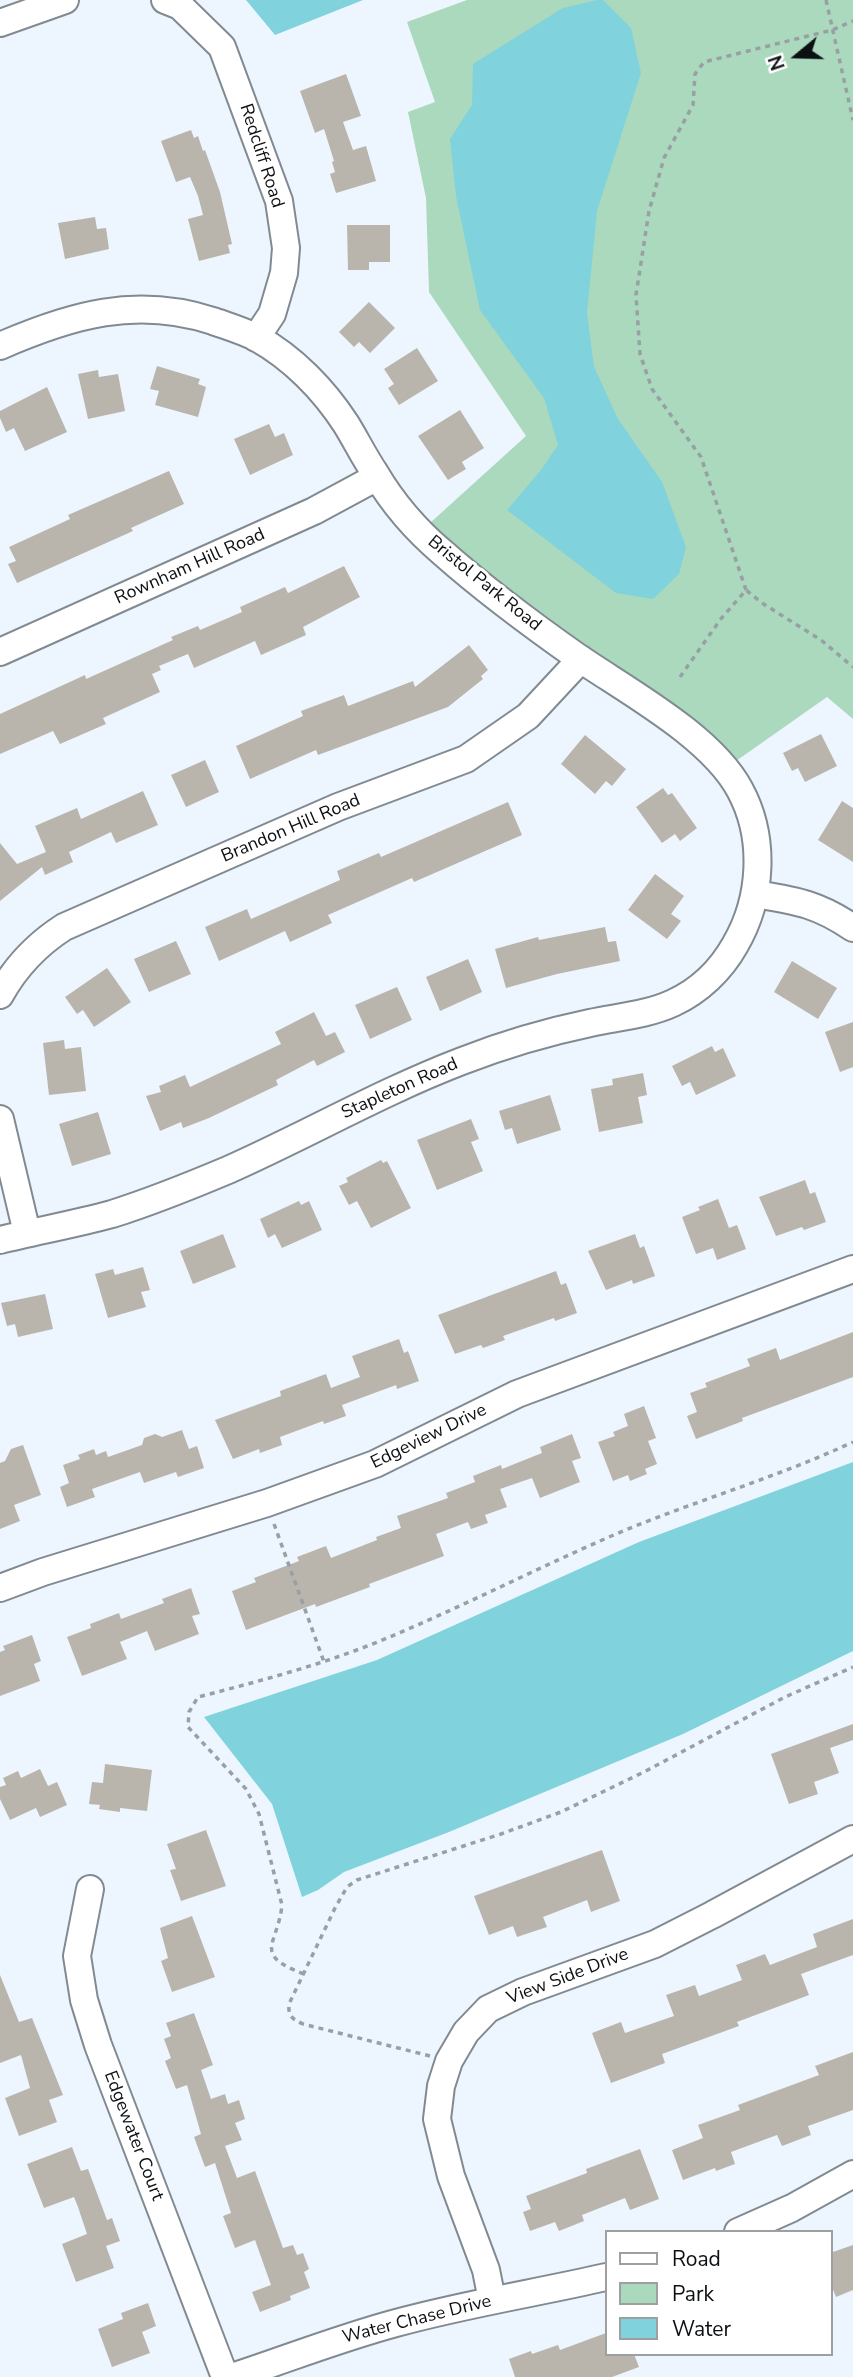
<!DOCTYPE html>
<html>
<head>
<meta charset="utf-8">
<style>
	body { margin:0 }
	#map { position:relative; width:853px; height:2377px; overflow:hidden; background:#edf6fe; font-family:"Nunito Sans",sans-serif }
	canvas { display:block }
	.legend { position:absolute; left:605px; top:2230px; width:228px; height:126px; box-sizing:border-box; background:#fff; border:2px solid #9e9fa1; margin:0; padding:9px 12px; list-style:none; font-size:21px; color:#0d1013 }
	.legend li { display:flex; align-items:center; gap:14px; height:35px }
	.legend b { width:35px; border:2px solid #9e9fa1 }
	.north { position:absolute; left:762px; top:21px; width:70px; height:70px; -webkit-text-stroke:5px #fff; paint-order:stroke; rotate:251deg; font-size:19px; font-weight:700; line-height:28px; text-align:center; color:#0d1013 }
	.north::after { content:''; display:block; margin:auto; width:24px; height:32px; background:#0d1013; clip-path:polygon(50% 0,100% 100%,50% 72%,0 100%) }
</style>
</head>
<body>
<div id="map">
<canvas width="853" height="2377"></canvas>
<ul class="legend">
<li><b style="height:9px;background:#fff"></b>Road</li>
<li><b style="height:19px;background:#aad9bd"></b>Park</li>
<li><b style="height:19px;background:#80d2dd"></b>Water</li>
</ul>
<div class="north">N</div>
</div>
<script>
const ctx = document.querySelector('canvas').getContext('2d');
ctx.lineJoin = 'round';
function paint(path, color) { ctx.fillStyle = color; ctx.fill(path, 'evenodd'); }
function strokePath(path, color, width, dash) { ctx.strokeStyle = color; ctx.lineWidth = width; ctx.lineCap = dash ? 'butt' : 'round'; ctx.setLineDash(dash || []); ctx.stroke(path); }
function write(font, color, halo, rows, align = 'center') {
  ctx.font = font + ' "Nunito Sans",sans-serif'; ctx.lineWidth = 6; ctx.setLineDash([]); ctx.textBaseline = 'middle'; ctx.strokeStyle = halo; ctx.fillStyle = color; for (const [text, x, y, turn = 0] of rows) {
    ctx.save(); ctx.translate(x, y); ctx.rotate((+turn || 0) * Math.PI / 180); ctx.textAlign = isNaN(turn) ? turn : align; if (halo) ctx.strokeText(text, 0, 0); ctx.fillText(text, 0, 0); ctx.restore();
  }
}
paint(new Path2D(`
	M467 0H853V719L827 697 736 761 718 741 475 564 430 523 526 436 429 292 426 198 408 112 435 102 407 22Z`), '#aad9bd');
paint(new Path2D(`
	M246 0H363L275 35Z
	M597 0H603L631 28 641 73 597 211 587 313 594 367 618 419 662 482 686 547 679 574 653 599 616 593 507 510 541 470 558 445 544 398 480 310 456 196 450 139 472 105 473 64 563 8Z
	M853 1462V1651L683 1734 449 1832 344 1872 318 1890 302 1897 272 1804 204 1717 377 1660 639 1542Z`), '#80d2dd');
paint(new Path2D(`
	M346 74 361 116 343 122 353 150 366 146 376 181 336 193 330 174 335 172 332 162 334 161 324 129 315 133 300 91Z
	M191 130 194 138 198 136 203 151 205 150 220 192 232 244 228 245 230 253 199 261 188 219 203 215 198 196 190 177 176 182 161 141Z
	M95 217 97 229 106 228 109 249 65 259 58 223Z
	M347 225H390V262H369V270H348Z
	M369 302 395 328 370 353 359 342 354 347 339 332Z
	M417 348 438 381 399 405 388 388 394 384 384 369Z
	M157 366 200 379 198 384 206 387 198 417 155 405 159 391 150 389Z
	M98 370 99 377 118 374 125 411 88 419 78 374Z
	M47 387 67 432 25 451 14 428 6 432 0 418V411Z
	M460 410 484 448 462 462 466 469 448 480 418 436Z
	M269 424 275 437 284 433 293 455 250 475 234 439Z
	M169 471 184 504 131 528 133 531 17 583 8 564 16 561 9 547 70 519 68 515Z
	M344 566 360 597 303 627 306 635 261 655 255 641 194 668 188 654 159 666 161 670 152 674 160 692 103 718 106 724 60 744 53 731 0 754V714L85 675 86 679 173 640 171 637 198 626 200 630 242 612 240 607 285 587 288 593Z
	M469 645 488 670 481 676 483 679 448 707 318 755 316 750 250 779 236 746 303 716 301 711 344 695 348 706 413 681 415 687Z
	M821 734 837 766 805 782 798 768 792 771 783 753Z
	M585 735 626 769 612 786 606 781 595 794 561 764Z
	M205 760 219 792 186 807 171 775Z
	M663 788 668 795 672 793 697 828 680 841 675 834 662 843 636 807Z
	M143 791 158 825 116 843 111 832 69 852 73 862 45 875 42 867 0 901V843L17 864 46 852 35 826 77 808 81 819Z
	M842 801 853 808V862L818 840Z
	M508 802 522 835 414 882 412 878 328 915 332 923 290 942 285 931 219 961 205 927 247 909 251 919 340 880 337 871 379 853 381 857Z
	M655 874 684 896 671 914 681 921 667 939 628 910Z
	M605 927 608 942 616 941 620 961 557 974 506 988 495 949 538 937 539 940Z
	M176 941 191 974 149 992 134 959Z
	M468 959 482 992 440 1011 426 977Z
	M792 961 837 988 818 1019 774 992Z
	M107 968 131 1002 94 1027 83 1010 77 1014 65 997Z
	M397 987 412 1020 370 1039 355 1005Z
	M314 1012 326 1036 335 1032 345 1052 317 1066 314 1060 276 1080 278 1085 209 1118 183 1128 181 1122 160 1131 146 1096 161 1092 159 1086 185 1075 190 1087 281 1044 275 1032Z
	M853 1022V1067L840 1072 825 1032Z
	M64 1040 65 1049 81 1047 86 1091 49 1095 43 1043Z
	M712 1046 715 1052 723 1048 736 1076 696 1095 690 1082 682 1086 672 1066Z
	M643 1073 647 1095 638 1097 643 1123 599 1132 591 1089 613 1085 612 1079Z
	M550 1095 561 1130 517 1144 512 1128 505 1130 499 1111Z
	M98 1112 111 1154 72 1166 59 1124Z
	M471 1119 479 1139 471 1142 483 1171 437 1190 417 1140Z
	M381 1160 383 1163 387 1161 411 1208 371 1228 357 1201 349 1205 339 1186 348 1182 346 1178Z
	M805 1180 810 1194 815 1192 826 1222 804 1230 802 1227 776 1236 759 1197Z
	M718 1199 729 1228 737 1225 746 1249 717 1260 713 1248 696 1254 682 1217 700 1210 698 1207Z
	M299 1201 301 1205 309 1201 322 1230 282 1248 275 1234 268 1238 260 1219Z
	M223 1234 236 1267 193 1284 180 1251Z
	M635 1234 640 1248 644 1246 655 1276 633 1284 632 1280 606 1290 588 1251Z
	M143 1267 150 1290 141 1292 146 1307 108 1318 95 1274 113 1269 115 1275Z
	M556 1271 561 1285 566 1283 577 1313 555 1321 554 1318 503 1336 505 1340 483 1348 481 1345 455 1354 438 1315Z
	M45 1294 53 1329 18 1337 15 1324 7 1326 1 1303Z
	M853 1332V1377L742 1418 743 1421 696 1439 687 1416 697 1412 690 1393 707 1387 705 1383 750 1366 747 1359 776 1348 780 1360Z
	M399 1339 404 1353 408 1351 419 1381 397 1389 396 1385 342 1405 346 1416 324 1424 323 1421 280 1437 282 1445 260 1453 259 1449 233 1459 215 1420 281 1396 280 1391 326 1374 331 1388 360 1377 352 1356Z
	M644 1406 656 1438 648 1441 657 1464 645 1469 647 1474 630 1481 628 1475 613 1481 598 1442 615 1436 613 1432 628 1426 624 1414Z
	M182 1430 189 1449 197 1446 204 1468 178 1477 176 1472 144 1483 140 1472 92 1489 95 1497 67 1507 60 1487 69 1483 63 1465 80 1459 78 1455 94 1449 96 1455 106 1451 108 1457 142 1445 144 1438 155 1434 162 1437Z
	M572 1434 581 1458 572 1461 580 1482 540 1498 532 1478 500 1489 507 1507 485 1515 488 1523 471 1529 468 1522 436 1534 444 1556 369 1584 370 1587 316 1607 315 1604 246 1630 232 1591 256 1582 254 1578 299 1561 297 1557 326 1546 331 1558 377 1540 376 1537 401 1528 397 1516 448 1498 446 1493 475 1482 473 1476 501 1465 502 1469 542 1453 540 1447Z
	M23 1445 41 1495 14 1505 20 1521 0 1529V1463L5 1461 11 1449Z
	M191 1588 200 1614 192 1616 199 1634 155 1651 147 1631 120 1642 127 1659 82 1676 67 1637 91 1628 90 1624 119 1613 121 1619 164 1603 162 1599Z
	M32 1635 41 1661 34 1664 40 1681 0 1696V1652L5 1650 3 1646Z
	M853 1724V1740L830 1748 839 1773 814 1782 818 1794 789 1804 771 1754Z
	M105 1764 152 1770 147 1811 120 1808V1812L99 1809 100 1805 89 1804 92 1782 103 1783Z
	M40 1769 48 1786 57 1782 67 1805 40 1817 36 1808 10 1820 0 1799V1787L6 1785 3 1778 18 1771 21 1778Z
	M206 1830 226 1886 181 1901 170 1870 176 1869 167 1844Z
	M602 1850 620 1901 591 1912 587 1900 543 1917 547 1927 517 1937 513 1926 489 1935 474 1896Z
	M192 1916 215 1977 172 1992 161 1961 168 1958 160 1928Z
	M853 1919V1955L801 1974 809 1995 737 2022 739 2026 662 2054 665 2063 611 2083 592 2033 621 2022 625 2033 674 2016 666 1995 695 1985 699 1996 742 1980 736 1965 765 1954 770 1965 817 1947 813 1934Z
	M0 1975 19 2022 32 2018 63 2095 49 2100 57 2122 19 2136 5 2098 30 2088 21 2055 0 2063Z
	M194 2013 213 2065 201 2070 211 2099 225 2094 228 2104 239 2100 245 2119 235 2123 242 2140 225 2146 237 2178 255 2171 283 2248 293 2245 297 2255 303 2253 309 2269 304 2272 310 2288 290 2296 291 2300 260 2312 252 2292 271 2285 255 2240 235 2248 223 2216 231 2213 215 2163 205 2167 194 2137 201 2134 187 2085 176 2089 165 2061 171 2058 164 2039 171 2036 166 2023Z
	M853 2052V2110L808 2126 811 2135 782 2146 777 2135 731 2152 735 2164 716 2171 715 2168 683 2180 672 2150 703 2138 698 2125 740 2110 738 2105 819 2075 815 2066Z
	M72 2147 81 2171 88 2169 107 2220 112 2218 120 2241 106 2246 114 2268 76 2282 62 2244 87 2234 78 2207 74 2197 44 2208 27 2164Z
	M640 2149 659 2199 630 2210 625 2198 582 2215 584 2221 559 2231 555 2222 530 2231 523 2212 531 2209 526 2196 587 2173 586 2169Z
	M853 2245V2290L836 2297 830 2282V2253Z
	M148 2303 156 2326 142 2332 150 2353 112 2367 98 2329 123 2319 121 2313Z
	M606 2333V2354H634L639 2367 612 2377H515L509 2359 531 2351 532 2354 558 2345 560 2350Z`), '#bab5ac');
const minor = new Path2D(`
	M165 0 180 6 222 47 279 201 286 248 284 273 272 314 256 338
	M0 23 65 0
	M0 346C71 315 136 296 213 321 227 326 244 331 257 338 293 358 324 390 346 424 356 440 364 457 375 473 392 502 417 531 443 553 486 591 532 625 579 658 629 692 712 737 740 790 766 838 762 899 735 945 721 970 699 991 673 1003 647 1015 618 1017 590 1023 547 1032 503 1045 462 1061 381 1092 307 1135 228 1170 190 1186 150 1202 112 1214 75 1224 37 1231 0 1240
	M0 652 314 511 377 477
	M756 894C797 901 818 904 853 928
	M0 995C16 966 36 945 64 927L338 807 466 759 528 716 581 659
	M0 1119 27 1233
	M0 1588 43 1572 267 1503 375 1464 517 1394 853 1269
	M90 1889 77 1956 84 2000 98 2045 225 2377
	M738 2232 792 2208 853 2174
	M492 2300 486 2270 451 2176 437 2119 441 2086 449 2061 466 2032 488 2009 523 1992 655 1944 712 1915 853 1839
	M232 2377C287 2359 340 2338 396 2323 465 2304 536 2293 606 2277`);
strokePath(minor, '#828a91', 30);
strokePath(new Path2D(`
	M826 0 853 120
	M746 590 701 457 652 389 640 354 636 295 649 211 664 158 693 105 695 74 704 62 832 30 853 21
	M680 677 720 620 746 590 762 603 821 640 853 667
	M274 1524 324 1662
	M304 1974C251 1954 278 1945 282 1905L259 1814 246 1789 188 1727 189 1712 198 1697C260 1681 321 1665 380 1641 460 1608 537 1568 616 1534 694 1501 776 1478 853 1442
	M430 2056 303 2024C292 2019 288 2016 289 2004L335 1908 347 1887 357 1880 501 1834 561 1812 644 1772 785 1697 853 1667`), '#989fa5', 3.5, [5, 5]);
strokePath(minor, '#fff', 26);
write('18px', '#0d1013', '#fff', [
	["Redcliff Road",261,156,72],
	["Rownham Hill Road",190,567,-24],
	["Bristol Park Road",484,584,39],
	["Brandon Hill Road",291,829,-23],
	["Stapleton Road",400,1089,-24],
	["Edgeview Drive",429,1437,-26],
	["View Side Drive",568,1977,-21],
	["Edgewater Court",133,2136,69],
	["Water Chase Drive",417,2320,-14]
]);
</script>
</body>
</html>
